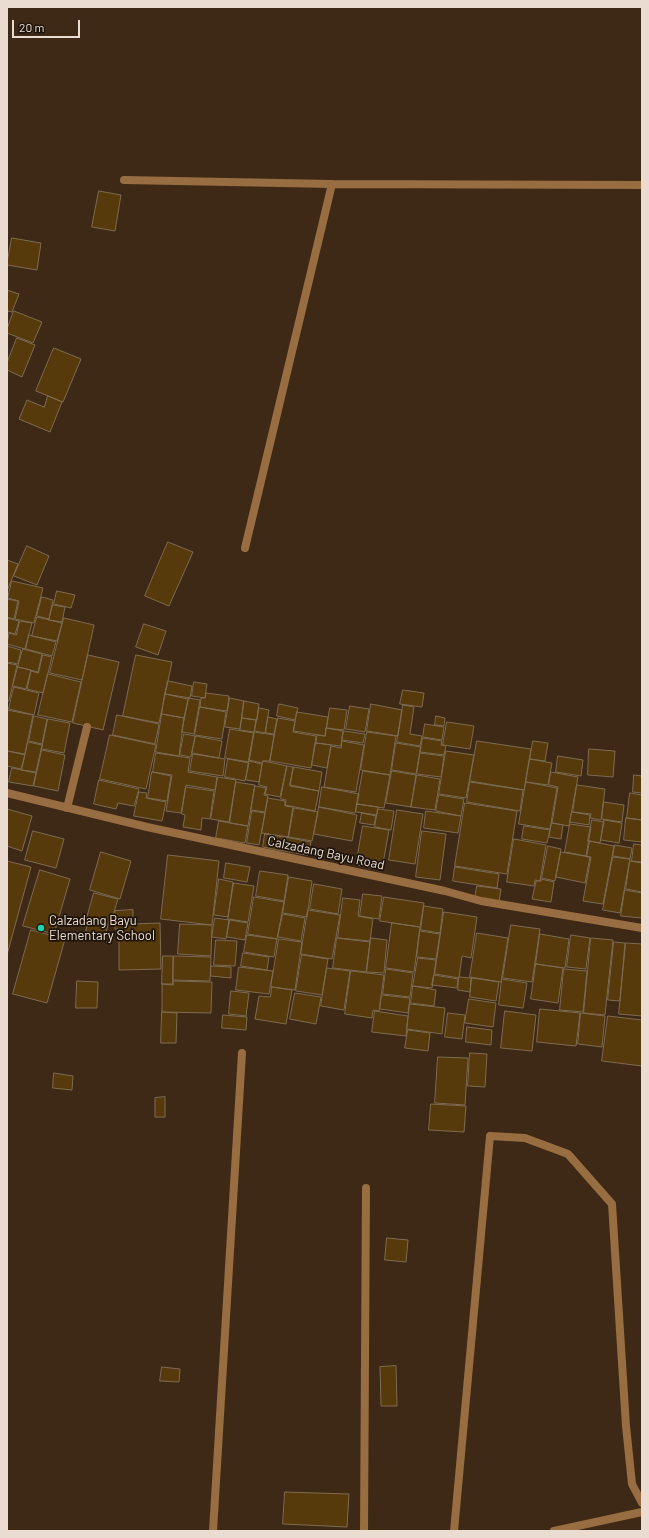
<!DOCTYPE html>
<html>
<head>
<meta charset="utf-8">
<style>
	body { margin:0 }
	#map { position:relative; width:649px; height:1538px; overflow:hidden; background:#3e2916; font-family:Barlow,sans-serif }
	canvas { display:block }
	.frame { position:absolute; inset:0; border:8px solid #eadcd0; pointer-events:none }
	.scale { position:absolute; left:12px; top:20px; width:68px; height:18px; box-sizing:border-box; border:2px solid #eadcd0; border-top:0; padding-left:5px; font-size:12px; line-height:14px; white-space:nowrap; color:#eadcd0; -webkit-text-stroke:3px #1e140c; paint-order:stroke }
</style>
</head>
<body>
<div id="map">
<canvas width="649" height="1538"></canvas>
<div class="frame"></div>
<div class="scale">20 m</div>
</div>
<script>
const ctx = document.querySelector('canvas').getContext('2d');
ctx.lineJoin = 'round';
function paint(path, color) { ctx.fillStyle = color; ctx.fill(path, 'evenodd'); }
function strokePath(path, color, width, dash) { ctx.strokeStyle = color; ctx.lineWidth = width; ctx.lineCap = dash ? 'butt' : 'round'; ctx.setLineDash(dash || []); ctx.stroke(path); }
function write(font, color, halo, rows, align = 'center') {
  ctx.font = font + ' Barlow,sans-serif'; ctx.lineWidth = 3.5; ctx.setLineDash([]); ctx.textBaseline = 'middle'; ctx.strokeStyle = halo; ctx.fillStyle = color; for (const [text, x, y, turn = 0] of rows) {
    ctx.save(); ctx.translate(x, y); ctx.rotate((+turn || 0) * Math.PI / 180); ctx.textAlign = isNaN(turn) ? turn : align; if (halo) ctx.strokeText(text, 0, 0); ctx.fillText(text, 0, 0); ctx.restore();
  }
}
const building = new Path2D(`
	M99 191 121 195 115 231 92 227Z
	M12 238 41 243 37 270 7 265Z
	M7 290 19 294 12 312 7 311Z
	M14 311 42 322 33 343 7 333V329Z
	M17 338 35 345 22 377 7 370V363Z
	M54 348 81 359 63 402 36 391Z
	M48 396 62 402 50 432 19 419 27 400 44 407Z
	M168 542 193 552 169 606 145 596Z
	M27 546 49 556 37 585 14 576Z
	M7 560 18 564 7 591Z
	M12 581 43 588 34 623 15 619 19 601 8 598Z
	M57 591 75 595 71 608 54 604Z
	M42 597 53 600 49 619 37 616Z
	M7 599 18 601 14 619 7 617Z
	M53 605 65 607 62 622 49 620Z
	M37 617 62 623 57 641 32 636Z
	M7 618 19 621 15 634 8 632 7 638Z
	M64 618 94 625 82 680 50 673Z
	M20 621 32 623 25 649 7 644 9 633 16 635Z
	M144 624 166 631 158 655 136 647Z
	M29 635 56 642 52 656 26 649Z
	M7 646 21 650 18 664 7 662Z
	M23 649 42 654 38 672 18 667Z
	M43 655 52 657 43 693 27 689 31 671 38 673Z
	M88 655 119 662 103 730 73 723Z
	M136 655 172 662 159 723 123 716Z
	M7 663 17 665 9 701H7Z
	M18 667 31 670 26 689 13 686Z
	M48 674 81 682 72 722 38 715Z
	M168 681 192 686 190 698 165 694Z
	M194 682 207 684 205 698 192 696Z
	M14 687 39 693 34 715 9 709Z
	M403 690 424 693 422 707 400 704Z
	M206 693 229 696 227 711 200 707 201 698H205Z
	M165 694 188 699 184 718 162 714Z
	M189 698 200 700 194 734 182 732Z
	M230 698 244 701 240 729 225 727Z
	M244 701 259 704 257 720 242 718Z
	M279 704 298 708 295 720 277 716Z
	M371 704 402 710 398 736 367 731Z
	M403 705 414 707 410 734 422 736 420 746 397 742Z
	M350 706 369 709 365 732 346 729Z
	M200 707 226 712 222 739 195 735Z
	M259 708 269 710 265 733 255 731Z
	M330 708 347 710 344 730 327 728Z
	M7 710 33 715 25 754 7 751Z
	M297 712 328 717 325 736 294 731Z
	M162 714 184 718 179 756 156 752Z
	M117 715 159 724 155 744 113 735Z
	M34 716 47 719 42 744 29 741Z
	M436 716 445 718 444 726 435 725Z
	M268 717 277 719 274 734 266 733Z
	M242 718 256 720 254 732 240 730Z
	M278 718 295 721 293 732 316 736 311 768 270 761Z
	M48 719 70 723 64 753 42 749Z
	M447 722 474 726 470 749 443 745Z
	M425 724 444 727 442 740 423 737Z
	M326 728 343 731 341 746 316 743 317 735 325 736Z
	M230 729 254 733 249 762 225 758Z
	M344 731 365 734 363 743 342 740Z
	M254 732 274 735 270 761H263L262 763 249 760Z
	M367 732 396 736 390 775 361 770Z
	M184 734 195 736 191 757 180 755Z
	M110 735 156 745 146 789 100 779Z
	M196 736 222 741 219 758 192 753Z
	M423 738 442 741 441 745 446 746 444 755 420 752Z
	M342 741 364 745 356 792 324 787 331 746 341 748Z
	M477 741 531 749 524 790 470 781Z
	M533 741 548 743 545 761 530 759Z
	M28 742 42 745 36 772 22 770Z
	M316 743 331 745 327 768 312 765Z
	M396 743 421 747 416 774 392 770Z
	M589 749 615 751 613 777 588 775Z
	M42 750 65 755 58 791 34 786Z
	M8 751 25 755 21 769 7 766Z
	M446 751 474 755 466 798 439 794Z
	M156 753 190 758 188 772 217 777 215 790 186 785 181 813 166 811 172 775 153 772Z
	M420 753 444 756 441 777 417 774Z
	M193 754 225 759 223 776 190 771Z
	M558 756 583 760 581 776 556 772Z
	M228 759 249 763 245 781 225 777Z
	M530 759 552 763 548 785 526 782Z
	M249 761 262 764 259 782 246 780Z
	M263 761 287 766 280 797 265 794 267 787 259 785Z
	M287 766 293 767 290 786 319 791 315 811 285 805 286 800 281 799Z
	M294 767 322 772 319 791 290 785Z
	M12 768 36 773 33 786 9 782Z
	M363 771 390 775 384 808 357 804Z
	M392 771 416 775 411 807 386 803Z
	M152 772 171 776 167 801 148 798Z
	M551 772 578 777 569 826 552 823 558 787 549 785Z
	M417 775 440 779 435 810 411 807Z
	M634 775 642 776V793L633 792Z
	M218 777 236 780 229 822 211 819Z
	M99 780 139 789 134 806 118 803 116 809 94 804Z
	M236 782 255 785 248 826 230 823Z
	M470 782 523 790 520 811 467 802Z
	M526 782 557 788 550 829 519 824Z
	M577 785 605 789 601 820 590 818 591 814 573 812Z
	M255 786 266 788 264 795 268 796 265 812 251 810Z
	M186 787 214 791 210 819 202 818 201 830 183 827 185 815 182 814Z
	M322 787 359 794 355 813 319 807Z
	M139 792 147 793 146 798 166 802 162 821 134 816Z
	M630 793 642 795V820L627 818Z
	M439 795 464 799 461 816 436 811Z
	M268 798 285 801V806L293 807 288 837 262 833Z
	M604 802 624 805 622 822 602 819Z
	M465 803 517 811 507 874 455 866Z
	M357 804 378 807 377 815 356 812Z
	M319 807 357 815 352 841 314 834Z
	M294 808 318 812 312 841 289 837Z
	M7 809 32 816 22 851 7 846Z
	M378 809 394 811 391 830 375 827Z
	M397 810 423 814 415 864 389 860Z
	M252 811 265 813 259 845 247 843Z
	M426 811 461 816 458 833 424 828Z
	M572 812 590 815 589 825 570 822Z
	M362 813 376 816 374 825 360 823Z
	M626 818 642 820V842L624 840Z
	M592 820 604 822 600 843 588 841Z
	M604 820 622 823 619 843 601 840Z
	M219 821 248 826 245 843 216 838Z
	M552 823 563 825 561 839 549 837Z
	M570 824 591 827 586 856 565 852Z
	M363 826 389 830 382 869 356 865Z
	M524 826 550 830 547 843 522 839Z
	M33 831 64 839 56 868 25 860Z
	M422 831 446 834 440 880 416 877Z
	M265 834 284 837 282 851 263 847Z
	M285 837 311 842 308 855 283 851Z
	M514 839 546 845 540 881 535 880 534 886 507 882Z
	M590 841 614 846 603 904 583 901 591 857H587Z
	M634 844 642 845V862L632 861Z
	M615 845 632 848 630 859 613 856Z
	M548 846 561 849 555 881 542 878Z
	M101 852 131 861 120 899 90 890Z
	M561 852 590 857 585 883 556 877Z
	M168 855 219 861 212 925 161 919Z
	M613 857 630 859 620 913 603 910Z
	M7 861 31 867 7 955Z
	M630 861 642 863V892L626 889Z
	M226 863 250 867 247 882 224 878Z
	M455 867 499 874 497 888 453 881Z
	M40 870 70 879 54 934 23 926Z
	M260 871 288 875 284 901 256 896Z
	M289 877 312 881 307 917 283 913Z
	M219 879 233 882 228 917 214 915Z
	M541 879 554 882 551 902 532 899 536 881H541Z
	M234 883 254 886 248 922 228 919Z
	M314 884 342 889 338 914 310 909Z
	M477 886 501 889 499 902 475 898Z
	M625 890 642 893V918L621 916Z
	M94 893 118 899 110 925 87 918Z
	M363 894 382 896 379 919 360 916Z
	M254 897 284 902 277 939 248 934Z
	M384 897 424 903 420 927 380 921Z
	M343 898 360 900 358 916 373 919 370 941 338 938Z
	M424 906 443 909 440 933 421 930Z
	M133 910V924L160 923 161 969 119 970V929H115V911Z
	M308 910 340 915 332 959 301 954Z
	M444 912 477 917 471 958 462 956 459 978 435 974Z
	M283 914 305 918 301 941 278 937Z
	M215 918 229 920 226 939 212 937Z
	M89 920 108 925 105 936 86 931Z
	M230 920 248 923 245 940 227 937Z
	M392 923 420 927 414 972 386 968Z
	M180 924 212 925 211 956 178 954Z
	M511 925 540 929 532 982 503 978Z
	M31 930 65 939 47 1003 13 994Z
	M420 931 440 934 436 959 417 957Z
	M477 933 508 938 501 982 470 977Z
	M540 934 569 939 565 968 536 964Z
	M247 935 277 939 274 957 244 952Z
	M571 935 590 938 586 969 567 967Z
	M337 938 370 942 366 972 333 968Z
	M371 938 387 940 384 973 367 972Z
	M591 938 613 940 605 1015 584 1013Z
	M279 939 302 942 295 990 271 987Z
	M216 940 237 941 235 966 214 965Z
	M614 942 625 943 620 1001 608 1000Z
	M626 943 642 944V1016L619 1014Z
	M243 953 269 957 267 970 241 966Z
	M302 955 328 959 322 995 296 991Z
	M163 956H173V984H162Z
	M174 956 211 957 210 981 173 980Z
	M418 958 436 960 432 988 413 986Z
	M536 964 563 968 558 1003 531 999Z
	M211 966 231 967V978L211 976Z
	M239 967 273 971 269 994 236 990Z
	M327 968 350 971 344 1010 321 1006Z
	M386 969 413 973 410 997 383 994Z
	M564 969 587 971 583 1012 560 1010Z
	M351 971 384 975 379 1011 373 1010 372 1018 345 1014Z
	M434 975 458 979 457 988 432 985Z
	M459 977 471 978 470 992 458 990Z
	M472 978 499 982 496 1001 470 997Z
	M502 979 527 983 523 1008 499 1005Z
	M77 981 98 982 97 1008H76Z
	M173 981 212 982 211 1013 162 1012V984L173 985Z
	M413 986 436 990 434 1006 411 1003Z
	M272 987 292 990 286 1024 255 1019 259 996 270 997Z
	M231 991 249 993 246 1016 229 1014Z
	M295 993 321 997 316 1024 290 1019Z
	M382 995 410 998 408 1013 380 1009Z
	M469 999 496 1003 493 1027 465 1023Z
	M410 1004 445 1008 442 1034 407 1029Z
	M540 1009 580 1013 576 1046 537 1042Z
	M375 1011 408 1016 406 1036 372 1032Z
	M505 1011 536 1015 532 1051 501 1048Z
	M162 1012 177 1013 176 1043H161Z
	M448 1013 465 1015 462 1039 445 1037Z
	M581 1013 605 1016 602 1047 578 1044Z
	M223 1015 247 1017 246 1030 222 1028Z
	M608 1016 642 1020V1066L602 1061Z
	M467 1027 492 1030 491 1045 466 1042Z
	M408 1030 430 1033 428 1051 405 1048Z
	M470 1053 487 1054 485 1087 468 1086Z
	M438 1057 468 1058 465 1105 435 1103Z
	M54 1073 73 1076 72 1090 53 1088Z
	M165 1097V1117H155V1098Z
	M431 1104 466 1106 464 1132 429 1130Z
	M387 1238 408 1240 406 1262 385 1260Z
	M396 1366 397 1406H381L380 1367Z
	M162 1367 180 1369 179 1382 160 1381Z
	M285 1492 349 1494 347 1527 283 1524Z`);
paint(building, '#563a0c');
strokePath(building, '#7e6b52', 1);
strokePath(new Path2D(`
	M67 808 87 727`), '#976d41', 8);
strokePath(new Path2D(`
	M124 180 332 184 642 185
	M245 548 332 184
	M213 1531 242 1053
	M364 1531 366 1188
	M454 1531 490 1136 525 1138 568 1154 612 1204 626 1426 632 1484 642 1503
	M554 1531 642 1512`), '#976d41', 8);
strokePath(new Path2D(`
	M7 793 147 827 445 891 481 901 642 928`), '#976d41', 8);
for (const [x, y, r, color] of [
	[41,928,4,"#1bd5b1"]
]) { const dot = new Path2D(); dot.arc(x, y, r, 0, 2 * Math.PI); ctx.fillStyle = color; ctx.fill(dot); strokePath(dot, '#1e140c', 1.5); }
write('13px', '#eadcd0', '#1e140c', [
	["Calzadang Bayu Road",326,853,12]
]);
write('13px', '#eadcd0', '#1e140c', [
	["Calzadang Bayu",49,921],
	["Elementary School",49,936]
], 'left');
</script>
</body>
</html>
